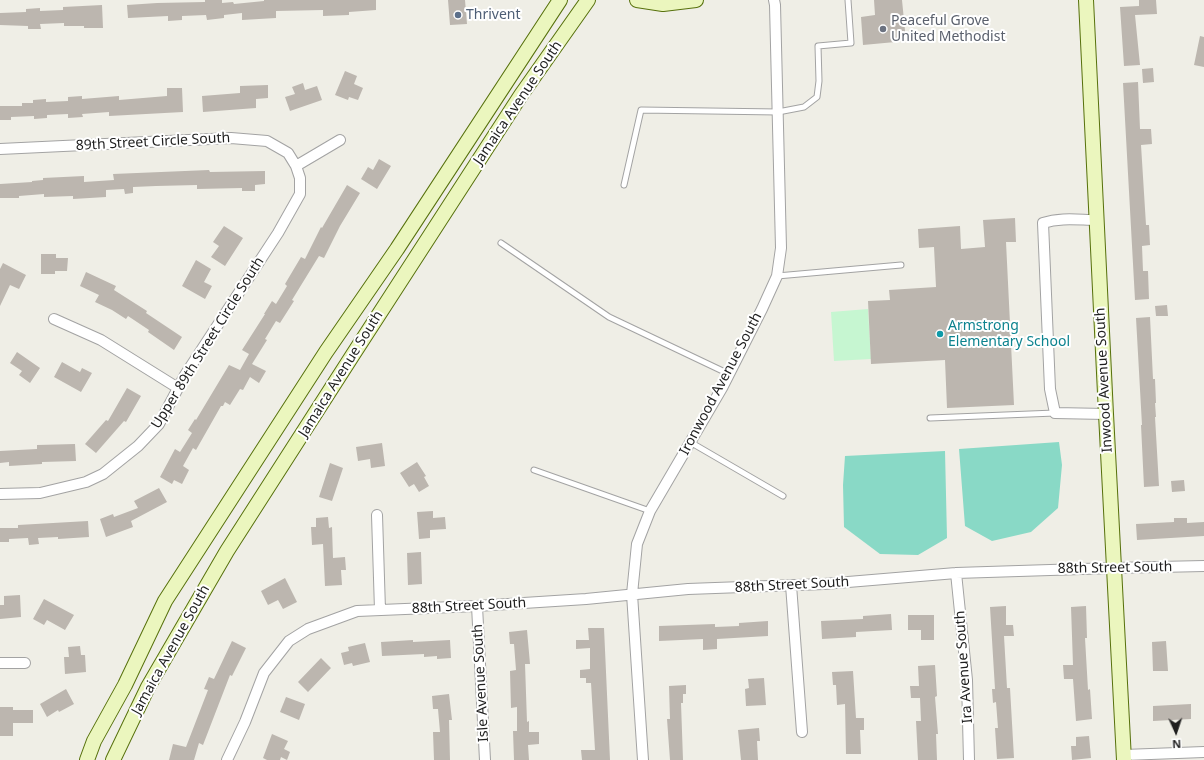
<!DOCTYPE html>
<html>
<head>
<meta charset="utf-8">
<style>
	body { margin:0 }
	#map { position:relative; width:1204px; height:760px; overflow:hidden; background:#efeee6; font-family:"Noto Sans",sans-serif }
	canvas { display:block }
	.north { position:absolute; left:1156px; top:712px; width:40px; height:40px; -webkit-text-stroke:3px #fff; paint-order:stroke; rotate:177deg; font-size:11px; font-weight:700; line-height:16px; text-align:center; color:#1f1f1f }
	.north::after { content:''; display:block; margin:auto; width:14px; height:18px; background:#1f1f1f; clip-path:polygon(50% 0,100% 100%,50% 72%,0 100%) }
</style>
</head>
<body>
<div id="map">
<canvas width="1204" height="760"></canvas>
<div class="north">N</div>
</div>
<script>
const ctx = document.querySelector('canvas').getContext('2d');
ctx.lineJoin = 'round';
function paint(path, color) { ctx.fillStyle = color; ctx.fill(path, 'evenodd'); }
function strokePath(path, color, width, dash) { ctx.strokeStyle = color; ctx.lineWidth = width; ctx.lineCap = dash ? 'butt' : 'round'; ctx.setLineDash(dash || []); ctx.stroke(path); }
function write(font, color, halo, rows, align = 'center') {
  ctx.font = font + ' "Noto Sans",sans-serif'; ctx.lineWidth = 4; ctx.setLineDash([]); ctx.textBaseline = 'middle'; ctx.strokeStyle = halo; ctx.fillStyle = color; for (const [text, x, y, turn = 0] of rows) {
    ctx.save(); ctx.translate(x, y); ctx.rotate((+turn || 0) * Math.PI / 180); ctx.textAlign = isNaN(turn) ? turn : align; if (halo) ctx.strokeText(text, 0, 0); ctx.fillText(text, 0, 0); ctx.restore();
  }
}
paint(new Path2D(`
	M868 309 871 359 834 361 831 312Z`), '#c6f6d1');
paint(new Path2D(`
	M1059 442 1062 465 1058 508 1031 532 992 541 965 526 959 449Z
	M945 451 947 538 918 555 880 554 844 527 843 485 845 456Z`), '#89d9c6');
paint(new Path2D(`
	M205 0H222V3L233 2 234 4 264 1V0H376V10L349 12V15L323 16V10L276 11V18L242 20V13L224 15V18L207 20 206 15 182 16V20L168 21V16L128 18 127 5 157 3 205 2Z
	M448 0H465L467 24 450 25Z
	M874 0H902L906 41 863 45 861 17 875 15Z
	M1139 0H1156L1157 14 1135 15 1140 65 1124 66 1120 7 1139 6Z
	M102 5 103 28H84V26H64V23L40 24 41 29H28V26L0 25V13L26 12V9L40 8V11L63 10V7Z
	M1200 36 1204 37V67L1194 65Z
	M1153 68 1154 82 1143 83 1142 69Z
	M345 71 357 76 354 84 363 88 358 100 349 97 348 100 335 95Z
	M1138 82 1140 129H1151L1152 144 1141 145 1146 225H1149L1150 245 1142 246 1143 271H1148L1149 299 1135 300 1123 83Z
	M303 83 305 90 317 86 322 100 290 111 285 97 295 94 292 87Z
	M268 85V98L256 99V108L203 112 202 96 240 93V86Z
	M167 88H182L183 112 109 116V112L82 114 83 117 68 118V114L47 115V118L34 119V116L11 117V120H0V106H22V103H33V100L46 99V102L68 101V97L82 96V99L119 96V100L167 96Z
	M379 159 391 166 377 189 361 179 368 167 373 170Z
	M209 170 210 172 265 171V184L255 185V191H242V188L197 189V185L156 186 133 187V193L125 194 124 189 106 190V197L73 199V196L44 197V194L19 196V198H0V184L32 182V181L43 180V178L84 176V182L114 180 113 174Z
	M347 185 360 193 340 226 324 258 319 256 292 300 294 301 280 323 276 321 265 339 267 340 252 364 266 371 259 383 250 377 243 390 240 389 230 405 225 402 223 406H221L196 450 193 448 183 466 189 470 182 484 174 480 172 484 160 477 175 449 180 452 192 433 188 430 195 419 196 420 229 365 240 370 249 354 242 350 265 314H264L272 301 276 304 287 286 285 284 301 257 305 259 321 227 322 228Z
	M1015 218 1016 242H1006L1014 405 947 408 945 360 871 364 868 301 890 300 889 290 936 287 934 247 919 248 918 229 960 226 961 249 985 247 983 220Z
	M224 226 243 238 225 266 211 257 219 246 213 242Z
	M41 254H56V258H68L67 271H55V274H41Z
	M196 260 211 269 204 282 212 286 205 299 182 286Z
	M3 263 26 275 19 289 10 285 0 306V269Z
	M86 272 116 286 114 290 147 311 146 313 182 337 174 350 148 332 149 330 128 316 126 319 112 310 95 302 99 295 80 286Z
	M1167 305 1168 316H1156L1155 306Z
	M1150 317 1153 379H1155L1156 403H1155L1156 417H1155L1159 486 1144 487 1141 425H1142L1136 318Z
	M17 352 40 368 30 383 19 375 22 371 10 363Z
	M62 362 80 372 82 368 92 373 81 392 54 377Z
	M127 388 141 396 126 422 124 421 96 453 85 444 106 420 108 421Z
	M382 443 385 466 371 468 370 459 358 461 356 447Z
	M75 444 76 461 42 462V464L9 466V462L0 463V451L37 449V445Z
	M417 462 426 476 424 477 429 486 419 492 414 484 409 487 400 473Z
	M330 463 343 468 332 501 319 497Z
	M1184 480 1185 491 1172 492 1171 481Z
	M159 488 167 502 131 521 133 527 106 537 100 519 113 514 114 517 138 508 134 501Z
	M433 511V518L445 517 446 529 430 530V538L419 539 417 512Z
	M328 517 329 528 332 527 333 558 345 557 346 570H341L342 585 325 586 323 544 312 545 311 527H316V518Z
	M1174 518H1187V523L1204 522V536L1137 540 1136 524 1174 522Z
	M88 521 89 537 58 539V537L38 538 39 544 29 545 28 538 9 539V542H0V528H18V525Z
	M421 552 422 584 408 585 407 553Z
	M285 578 297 602 283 609 278 600 268 605 261 591Z
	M20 595 21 617 0 619V605H4V596Z
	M44 599 74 615 65 630 47 620 44 625 33 619Z
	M1006 606V625H1013L1014 636H1004L1007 688H1010L1014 758 997 759 995 728H998L996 702 993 703 992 689H995L990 607Z
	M1086 606 1087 638H1085L1088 690 1090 689 1092 719 1076 721 1073 679H1064L1063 665H1073L1071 607Z
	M891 614 892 630 856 632V637L822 639 821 621 863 619V616Z
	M908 615H934V640H921V630H908Z
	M768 621V636L717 639V649L703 650V639L659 641V626L715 624V627L739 626V623Z
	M588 628H604L610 760H582L581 750H595L591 683H586V678H580V670L590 669V648L576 649V640H589Z
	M527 630 530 664H525L527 722 529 721V732H539V744L528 745 529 760H514L513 731H517V707L511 708 510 671 516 670 514 644H510L509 632Z
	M413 640V642L450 640 451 658 437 659V656L424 657V654L382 656 381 642Z
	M232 641 246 648 232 676 230 675 203 745 199 743 194 760H169L173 744 186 747 208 690 204 689 209 677 214 679Z
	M1166 641 1168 671H1153L1152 642Z
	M365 643 370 662 353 666 352 663 344 665 341 653 349 651 348 647Z
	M80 646 81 655H85L86 672 65 674 64 657H69L68 647Z
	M321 658 331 668 308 692 298 682Z
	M935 665 937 696 935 697 938 734H936L937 760H918L916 721H921L920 698H911L910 686H919L918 666Z
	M853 671 856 718H864V730H860L861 754H846L845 704 837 705 836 685H833L832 672Z
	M764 678 766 705 746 706 745 689 749 688 748 679Z
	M686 685V694H683V703H681L683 760H670L667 719H670L669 686Z
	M66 689 74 704 59 712 58 710 47 717 40 704Z
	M449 694 452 720H449L450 760H434L433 732H440L438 709H433L432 696Z
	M286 697 305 704 299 720 280 712Z
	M1191 704V719L1153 721V706Z
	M0 707H13V710H33V723H13V736H0Z
	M759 728 760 741H757L758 760H741L738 730Z
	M272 734 288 741 284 749 290 752 287 760 281 757 280 760H267L263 758Z
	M1089 736 1091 758 1072 760 1071 746H1076V737Z`), '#bcb6af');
const lane = new Path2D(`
	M624 185 641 110 778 112 804 107 817 97 819 81 818 46 851 43 848 0
	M501 243 609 317 729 374
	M777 276 901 265
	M930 418 1055 413
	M690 442 783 496
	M534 470 650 511`);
const street = new Path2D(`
	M0 149 231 138 267 141 288 153 296 166 300 178V194L278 233 185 375 159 424 138 446 103 474 86 482 40 493 0 494
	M296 166 340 140
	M1097 220C1079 220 1061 217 1043 223L1050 389 1055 413 1106 414
	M54 319 101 340 178 388
	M377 515 380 610
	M956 573 967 680 969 760
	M791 585 802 732
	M477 606 485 760
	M0 663H25
	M1124 755 1204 752
	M227 760 245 722 264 673 289 641 308 629 357 611 477 606 586 599 688 589 824 584 956 573 1113 568 1204 566
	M643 760 632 594 637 544 650 511 722 388 762 309 777 276 781 248 775 5 774 0`);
const secondary = new Path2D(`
	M637 0 663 4 696 0
	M1086 0 1106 414 1124 760
	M87 760 94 741 125 685 165 601 326 352 397 249 560 0
	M113 760 148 687 227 551 354 353 521 95 588 0`);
strokePath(lane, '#a3a3a3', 7);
strokePath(street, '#a3a3a3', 12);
strokePath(secondary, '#57710c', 16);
strokePath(lane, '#fff', 5);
strokePath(street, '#fff', 10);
strokePath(secondary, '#ebf6be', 14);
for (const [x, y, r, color] of [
	[458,15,4,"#5c6f8a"],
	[883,29,4,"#6b7280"],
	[940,334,4,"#0f9aa8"]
]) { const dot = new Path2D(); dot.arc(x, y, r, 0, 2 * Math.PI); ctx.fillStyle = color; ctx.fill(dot); strokePath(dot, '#fff', 1.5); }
write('14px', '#4e5e75', '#fff', [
	["Thrivent",466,15]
], 'left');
write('14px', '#5b616d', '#fff', [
	["Peaceful Grove",891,21],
	["United Methodist",891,37]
], 'left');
write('14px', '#1f1f1f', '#fff', [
	["Jamaica Avenue South",518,103,-56],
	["89th Street Circle South",153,142,-3],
	["Upper 89th Street Circle South",208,343,-58],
	["Jamaica Avenue South",341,374,-58],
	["Inwood Avenue South",1104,380,-93],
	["Ironwood Avenue South",721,384,-62],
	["88th Street South",1115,568,-1],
	["88th Street South",792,585,-3],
	["88th Street South",469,606,-3],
	["Jamaica Avenue South",171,650,-61],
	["Ira Avenue South",964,667,-94],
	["Isle Avenue South",481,683,-93]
]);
write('14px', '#0d838f', '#fff', [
	["Armstrong",948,326],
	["Elementary School",948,342]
], 'left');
</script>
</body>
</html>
